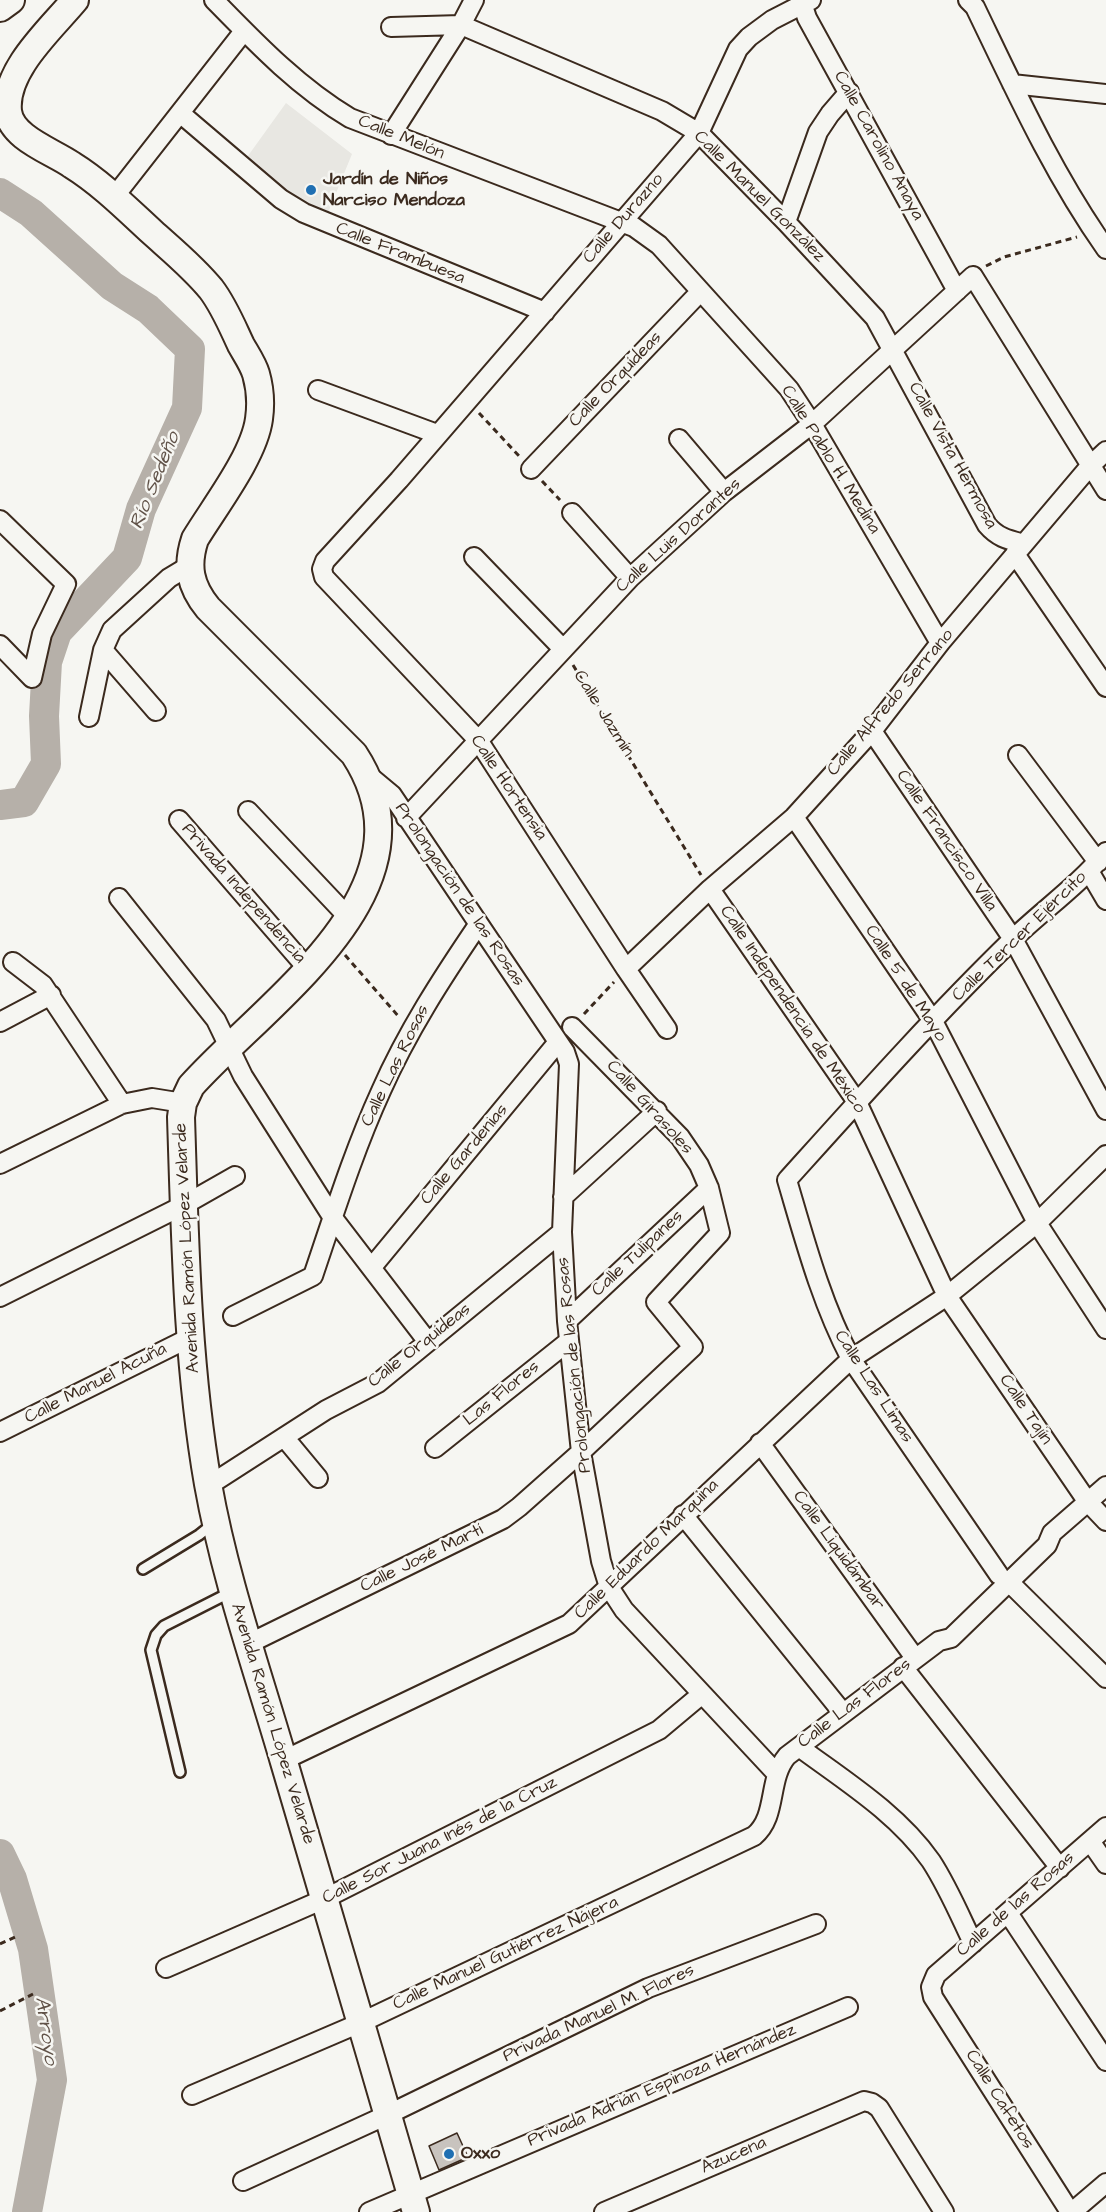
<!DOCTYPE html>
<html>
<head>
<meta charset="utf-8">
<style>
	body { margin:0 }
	canvas { display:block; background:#f6f6f2 }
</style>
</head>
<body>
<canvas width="1106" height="2212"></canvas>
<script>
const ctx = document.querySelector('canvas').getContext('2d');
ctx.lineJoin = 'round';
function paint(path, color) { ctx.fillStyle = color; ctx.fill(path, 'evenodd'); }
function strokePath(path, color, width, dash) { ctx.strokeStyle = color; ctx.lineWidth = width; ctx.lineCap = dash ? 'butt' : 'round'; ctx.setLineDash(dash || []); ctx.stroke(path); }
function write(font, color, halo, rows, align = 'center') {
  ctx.font = font + ' "Architects Daughter",sans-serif'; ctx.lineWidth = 5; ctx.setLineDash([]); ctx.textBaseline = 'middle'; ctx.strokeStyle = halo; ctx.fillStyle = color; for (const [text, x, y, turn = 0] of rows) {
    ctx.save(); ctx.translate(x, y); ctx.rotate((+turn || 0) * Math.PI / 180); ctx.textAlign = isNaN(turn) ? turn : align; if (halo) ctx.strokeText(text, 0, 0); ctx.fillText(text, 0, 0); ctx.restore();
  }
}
paint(new Path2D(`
	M286 103 352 154 325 220 245 160Z`), '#e8e7e2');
strokePath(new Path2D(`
	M0 193 31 213 112 286 148 309 190 349 187 408 141 509 127 558 57 632 47 662 44 716 46 764 24 802 0 805
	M0 1854 12 1879 33 1949 52 2080 27 2212`), '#b6b0a9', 30);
const building = new Path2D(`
	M457 2133 468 2157 439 2170 429 2146Z`);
paint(building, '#c8c3be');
strokePath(building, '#3b2a1e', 1.5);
const service = new Path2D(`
	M143 1569 199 1535 214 1523
	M180 1772 151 1650 156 1635 164 1626 231 1592`);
const minor = new Path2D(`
	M214 0C256 43 298 87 350 118L621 222 634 227 659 245 771 369 789 389 812 424 940 643
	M801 0 807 18 957 291
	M968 0 975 7C1015 90 1053 174 1106 249
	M391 27 461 25 662 111 699 133 786 222 875 318 987 525C998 538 1009 540 1024 544
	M1012 84 1106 94
	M180 113 281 199 304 213 545 312
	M391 135 461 25 474 0
	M114 197 244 31
	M786 222 818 132 830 114 849 92
	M318 390 437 434
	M679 439 724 492
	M531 469 700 292
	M572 513 630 578
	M0 520 66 584 42 634 32 678
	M1015 554 1106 687
	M474 557 563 649
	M0 645 32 678
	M103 650 156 711
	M89 717 103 650 112 630 169 578 189 566
	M872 731 1013 939 1106 1110
	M1018 755 1098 862
	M368 775 392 795 565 1052 569 1064 562 1232 567 1321 581 1452 601 1561 609 1587 624 1610 777 1774
	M248 811 350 919
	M794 817 933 1021 1037 1223 1106 1329
	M406 818 630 578 724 492 812 424 973 276 1106 490
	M179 820 308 969
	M1089 871 1106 900
	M710 889 857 1102 947 1296 1087 1501 1106 1521
	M119 898 216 1020 243 1076 333 1218 428 1342
	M13 962 43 985 122 1104
	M626 969 710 889 794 817 872 731 940 643 1090 466 1106 451
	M0 1022 51 995
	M667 1029 626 969 478 740 324 577 322 569 325 561 399 480 699 133 738 49 749 37 772 20 811 0
	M0 1164 122 1104 152 1098 183 1103
	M563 1197 657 1111
	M372 1267 558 1042
	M0 1297 184 1205 235 1176
	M233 1316 313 1276C334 1214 354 1150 381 1091 407 1032 442 978 478 925
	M567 1321 709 1188
	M0 1432 191 1337
	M284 1437 318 1478
	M760 1443 915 1658
	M435 1448 569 1341
	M208 1486 326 1410 378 1383 562 1232
	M683 1515 843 1713
	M999 1575 851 1359C821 1302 805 1241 787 1180 860 1099 934 1016 1012 940 1043 910 1079 885 1106 852
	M1009 1582 1106 1678
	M248 1644 503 1519 519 1507 581 1452 693 1347 656 1302 720 1233 709 1188 699 1165 680 1137 572 1027
	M903 1667 1060 1868
	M799 1747C845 1781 897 1813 931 1861 948 1887 960 1916 973 1943
	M284 1760 569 1624 851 1359 947 1296 1037 1223 1106 1155
	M1090 1841 1106 1864
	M1008 1913 1106 2061
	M166 1968 324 1899 659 1730 702 1694
	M192 2095 360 2023 754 1836C778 1816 767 1780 787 1756L939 1641 951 1638 1047 1545 1052 1533 1106 1486
	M243 2181 387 2115 648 1988 816 1924
	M369 2212 848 2007
	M604 2212 864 2101 872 2103 879 2108 944 2212
	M1070 2212 933 1997 931 1987 936 1975 1106 1827
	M1072 2212 1106 2183`);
const secondary = new Path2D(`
	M75 0C51 29 4 70 8 111 11 138 52 151 72 165 101 183 127 209 152 232 172 250 194 268 211 289 224 306 232 326 241 345 246 354 253 364 256 374 260 388 261 405 259 419 254 456 215 506 195 539 186 566 190 586 208 608L354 754C442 888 268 1000 191 1086L183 1103 181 1117C185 1239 187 1363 208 1484 225 1579 257 1669 284 1762 329 1911 372 2062 416 2212
	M0 8 11 0`);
strokePath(service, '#3b2a1e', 14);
strokePath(minor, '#3b2a1e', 22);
strokePath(secondary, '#3b2a1e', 30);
strokePath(new Path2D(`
	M986 266 1004 257 1077 237
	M479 413 519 456
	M542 481 560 500
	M573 665 701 875
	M345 955 400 1018
	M584 1014 614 982
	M0 1944 15 1937
	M0 2011 33 1994`), '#3b2a1e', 3, [6, 4.5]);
strokePath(service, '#f6f6f2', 9);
strokePath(minor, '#f6f6f2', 18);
strokePath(secondary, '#f6f6f2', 26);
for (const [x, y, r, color] of [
	[311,190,6,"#1f6fb2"],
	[449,2154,6,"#1f6fb2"]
]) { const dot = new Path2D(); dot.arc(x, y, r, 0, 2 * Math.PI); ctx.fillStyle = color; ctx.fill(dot); strokePath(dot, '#f6f6f2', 2); }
write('18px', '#3b2a1e', '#f6f6f2', [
	["Calle Melón",401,138,22],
	["Calle Carolino Anaya",878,146,61],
	["Calle Manuel González",759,197,45],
	["Calle Durazno",624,219,-49],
	["Calle Frambuesa",400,254,22],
	["Calle Orquídeas",616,380,-46],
	["Calle Vista Hermosa",952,456,61],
	["Calle Pablo H. Medina",830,460,58],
	["Calle Luis Dorantes",679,536,-42],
	["Calle Alfredo Serrano",891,703,-50],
	["Calle Jazmín",603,714,58],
	["Calle Hortensia",508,788,56],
	["Calle Francisco Villa",946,841,56],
	["Privada Independencia",243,894,49],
	["Prolongación de las Rosas",459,895,56],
	["Calle Tercer Ejército",1020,937,-44],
	["Calle 5 de Mayo",905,984,57],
	["Calle Independencia de México",792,1010,56],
	["Calle Las Rosas",396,1066,-64],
	["Calle Girasoles",649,1108,48],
	["Calle Gardenias",465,1155,-50],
	["Avenida Ramón López Velarde",188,1248,-93],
	["Calle Tulipanes",638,1254,-43],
	["Calle Orquídeas",420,1346,-38],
	["Prolongación de las Rosas",575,1365,-96],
	["Calle Manuel Acuña",96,1384,-27],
	["Calle Las Limas",873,1387,57],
	["Las Flores",502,1394,-39],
	["Calle Tajín",1025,1410,56],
	["Calle Eduardo Marquina",647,1550,-44],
	["Calle Liquidámbar",838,1551,54],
	["Calle José Martí",422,1559,-26],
	["Calle Las Flores",855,1704,-37],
	["Avenida Ramón López Velarde",272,1724,73],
	["Calle Sor Juana Inés de la Cruz",440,1841,-27],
	["Calle de las Rosas",1016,1905,-41],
	["Calle Manuel Gutiérrez Nájera",506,1954,-25],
	["Privada Manuel M. Flores",599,2014,-25],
	["Privada Adrián Espinoza Hernández",662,2086,-23],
	["Calle Cafetos",999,2100,58],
	["Azucena",734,2156,-23]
]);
write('bold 18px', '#3b2a1e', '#f6f6f2', [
	["Jardín de Niños",323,180],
	["Narciso Mendoza",323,201],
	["Oxxo",461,2154]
], 'left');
write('italic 20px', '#605248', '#f6f6f2', [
	["Río Sedeño",156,481,-68],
	["Arroyo",45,2031,82]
]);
</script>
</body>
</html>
